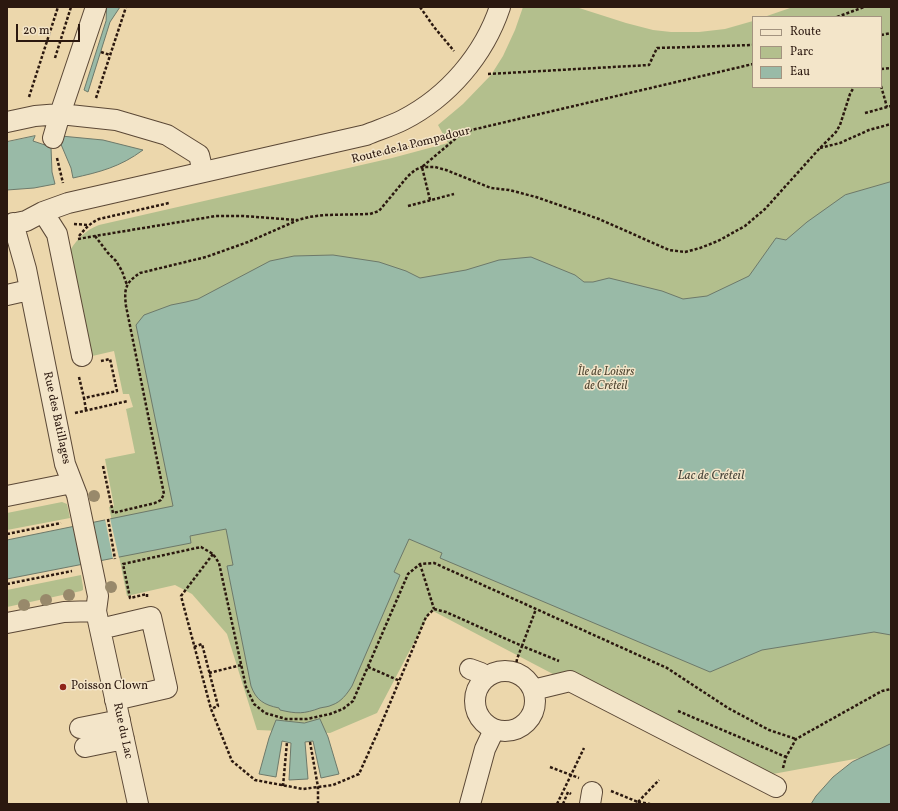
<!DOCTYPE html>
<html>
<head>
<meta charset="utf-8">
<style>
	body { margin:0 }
	#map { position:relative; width:898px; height:811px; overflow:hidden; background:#ecd7ac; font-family:Vollkorn,serif }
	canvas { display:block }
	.frame { position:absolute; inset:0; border:8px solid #2b180f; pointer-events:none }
	.legend { position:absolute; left:752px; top:16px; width:130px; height:72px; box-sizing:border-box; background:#f3e5c9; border:1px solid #a3937f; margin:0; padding:5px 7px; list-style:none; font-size:12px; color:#2b180f }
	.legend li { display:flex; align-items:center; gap:8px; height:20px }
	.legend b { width:20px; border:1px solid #a3937f }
	.scale { position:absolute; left:16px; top:24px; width:64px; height:18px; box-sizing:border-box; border:2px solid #2b180f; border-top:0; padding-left:5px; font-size:12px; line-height:14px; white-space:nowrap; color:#2b180f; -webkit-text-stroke:3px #f3e5c9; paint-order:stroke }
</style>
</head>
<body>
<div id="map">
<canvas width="898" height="811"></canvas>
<div class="frame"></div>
<ul class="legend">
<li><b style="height:5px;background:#f3e5c9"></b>Route</li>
<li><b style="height:11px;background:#b3bf8d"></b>Parc</li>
<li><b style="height:11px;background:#99baa7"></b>Eau</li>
</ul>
<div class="scale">20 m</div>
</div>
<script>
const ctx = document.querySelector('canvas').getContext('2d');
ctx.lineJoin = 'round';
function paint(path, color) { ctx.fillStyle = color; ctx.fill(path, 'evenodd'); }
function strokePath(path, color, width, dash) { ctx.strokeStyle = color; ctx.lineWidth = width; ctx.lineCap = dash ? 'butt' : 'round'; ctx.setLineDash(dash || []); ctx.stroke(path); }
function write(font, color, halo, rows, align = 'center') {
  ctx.font = font + ' Vollkorn,serif'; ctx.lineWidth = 3; ctx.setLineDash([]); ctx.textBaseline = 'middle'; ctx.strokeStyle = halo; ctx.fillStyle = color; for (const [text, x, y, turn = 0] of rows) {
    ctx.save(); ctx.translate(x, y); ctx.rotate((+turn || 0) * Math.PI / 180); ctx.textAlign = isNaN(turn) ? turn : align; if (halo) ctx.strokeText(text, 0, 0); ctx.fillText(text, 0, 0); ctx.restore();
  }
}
paint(new Path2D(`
	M523 7H576L626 23 653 30 671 32H699L725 29 753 21V87H881V17H764L793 7H891V757L860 758 751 778 431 610 377 713 330 733 257 730 227 634 192 594 175 585 127 596 109 507 114 506 105 459 135 453 126 409 133 407 129 394H123L114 351 88 357 68 254C75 241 85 230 99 225L392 158 448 143 438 125 463 104 491 75 503 56 515 30Z
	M62 502 67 504 70 518 7 530V513Z
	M81 575 83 587V590L81 591 7 607V590Z`), '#b3bf8d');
const water = new Path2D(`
	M107 7H120L110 22 88 92 84 90 106 21Z
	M35 136 33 141 51 147 52 172 55 184 34 188 7 190V142Z
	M61 136 103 140 143 150C120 167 100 172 73 178L71 168 60 142Z
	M891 182V635L874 632 762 650 710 672 440 558 442 553 409 539 394 572 400 575 352 686C347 694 341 702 332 705 328 707 324 707 320 708 304 714 297 714 280 710L279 708C264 705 256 700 251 686L227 566 233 565 226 529 190 536 191 543 7 579V540L173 506 136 325 144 315 171 305 186 302 198 299 270 261 294 256 333 255 379 262 406 271 420 278 466 270 499 260 531 257 575 275 584 282H593L609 278 662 291 683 299 707 296 749 276 776 238 786 240 807 222 845 195Z
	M320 719 328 737 339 774 321 778 313 741 305 742 308 779 289 780 291 743 282 741 276 777 259 774 269 738 276 720 304 723Z
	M891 744V804H811L816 796 833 777 852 762Z`);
paint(water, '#99baa7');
strokePath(water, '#6d796a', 1);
paint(new Path2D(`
	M110 518 119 558 113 559 105 519Z`), '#ecd7ac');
const minor = new Path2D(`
	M7 122 35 116 60 114 116 120 167 135 199 155 203 172
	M53 138 60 114 96 7
	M43 212 57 234 82 356
	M13 223 26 269 65 464 77 495 98 596 96 611 138 804
	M7 225 26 221 43 212 68 203 366 135C378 130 391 126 403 120 448 97 484 55 500 7
	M7 295 29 290
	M7 496 72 483
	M7 623 64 612 96 611
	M100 629 151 617 167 688 115 700
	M470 669 481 673 485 678
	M475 701a30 30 0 1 1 60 0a30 30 0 1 1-60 0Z
	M533 690 570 681 776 787
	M80 728 120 720
	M85 747 124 739
	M470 804 485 749 494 730
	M590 804 592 792`);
strokePath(minor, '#5b4836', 22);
strokePath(new Path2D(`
	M420 7 434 27 454 51
	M837 17 864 7
	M881 35 891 33
	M101 52 110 55
	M55 58 71 7
	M881 69 891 68
	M488 74 649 65 657 48 753 45
	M881 86 887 107
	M29 97 58 7
	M96 98 126 7
	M865 113 891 106
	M820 148 840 143 869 130 891 124
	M377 155 423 144 463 132 753 64
	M57 158 63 183
	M430 200 422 167 461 134
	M408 206 454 194
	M74 224 88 225
	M79 236C85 229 90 223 99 219L169 203
	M95 236 108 253 116 261 122 271 127 285
	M78 239 95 236 216 216H243L297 220
	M79 377 84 398
	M86 410 84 398 117 391 110 359 101 361
	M75 413 128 401
	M103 466 113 513 155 503 161 500 164 494 126 306C124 289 125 283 140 273L206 257 248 242 298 220 309 217 325 215 370 214 379 211 408 176 415 170 422 167H435L446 170 491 188 509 190 536 197 599 219 669 250 685 252 700 248 718 241 745 226 765 209 819 149 836 132 840 125 850 94 854 87
	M108 519 115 559
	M7 534 61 523
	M213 554 181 596 211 709 232 761 255 780 303 789 333 785 359 774 380 727 426 617 434 609
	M420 564 434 609
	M7 584 72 571
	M147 597V594L130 598 123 564 201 547 213 554 219 563 246 687 254 704 265 713 286 719H307L330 714 343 709 353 701 408 574 420 564 434 563 667 668 728 708 769 730 796 739
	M434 609 446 612 522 646 536 609
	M194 647 202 644 218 706 211 709
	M368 667 400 681
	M515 672 517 659 522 646 559 661
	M209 673 241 665
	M678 711 786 757
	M310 742 318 787V804
	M550 767 579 778
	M783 768 786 757 796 739 882 691 891 689
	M283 786 287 742
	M611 791 638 802 637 804
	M638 802 659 780
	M638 802 650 804
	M557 804 584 748
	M563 804 568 792 571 794`), '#2b180f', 2.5, [3, 2]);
strokePath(minor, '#f3e5c9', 20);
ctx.fillStyle = '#98896b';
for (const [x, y] of [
	[94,496],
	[111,587],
	[69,595],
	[46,600],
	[24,605]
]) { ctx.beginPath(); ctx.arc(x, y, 6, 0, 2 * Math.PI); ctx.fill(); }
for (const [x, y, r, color] of [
	[63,687,4,"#8f2418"]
]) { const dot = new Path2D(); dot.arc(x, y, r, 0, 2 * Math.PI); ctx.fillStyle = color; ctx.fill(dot); strokePath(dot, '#f3e5c9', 1.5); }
write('12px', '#2b180f', '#f3e5c9', [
	["Route de la Pompadour",411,146,-14],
	["Rue des Batillages",56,418,78],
	["Rue du Lac",122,731,78]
]);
write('italic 12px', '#544a35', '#f3e5c9', [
	["Île de Loisirs",606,373],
	["de Créteil",606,387]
]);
write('12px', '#2b180f', '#f3e5c9', [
	["Poisson Clown",71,687]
], 'left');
write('italic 13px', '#4c493d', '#f3e5c9', [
	["Lac de Créteil",711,477]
]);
</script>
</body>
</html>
